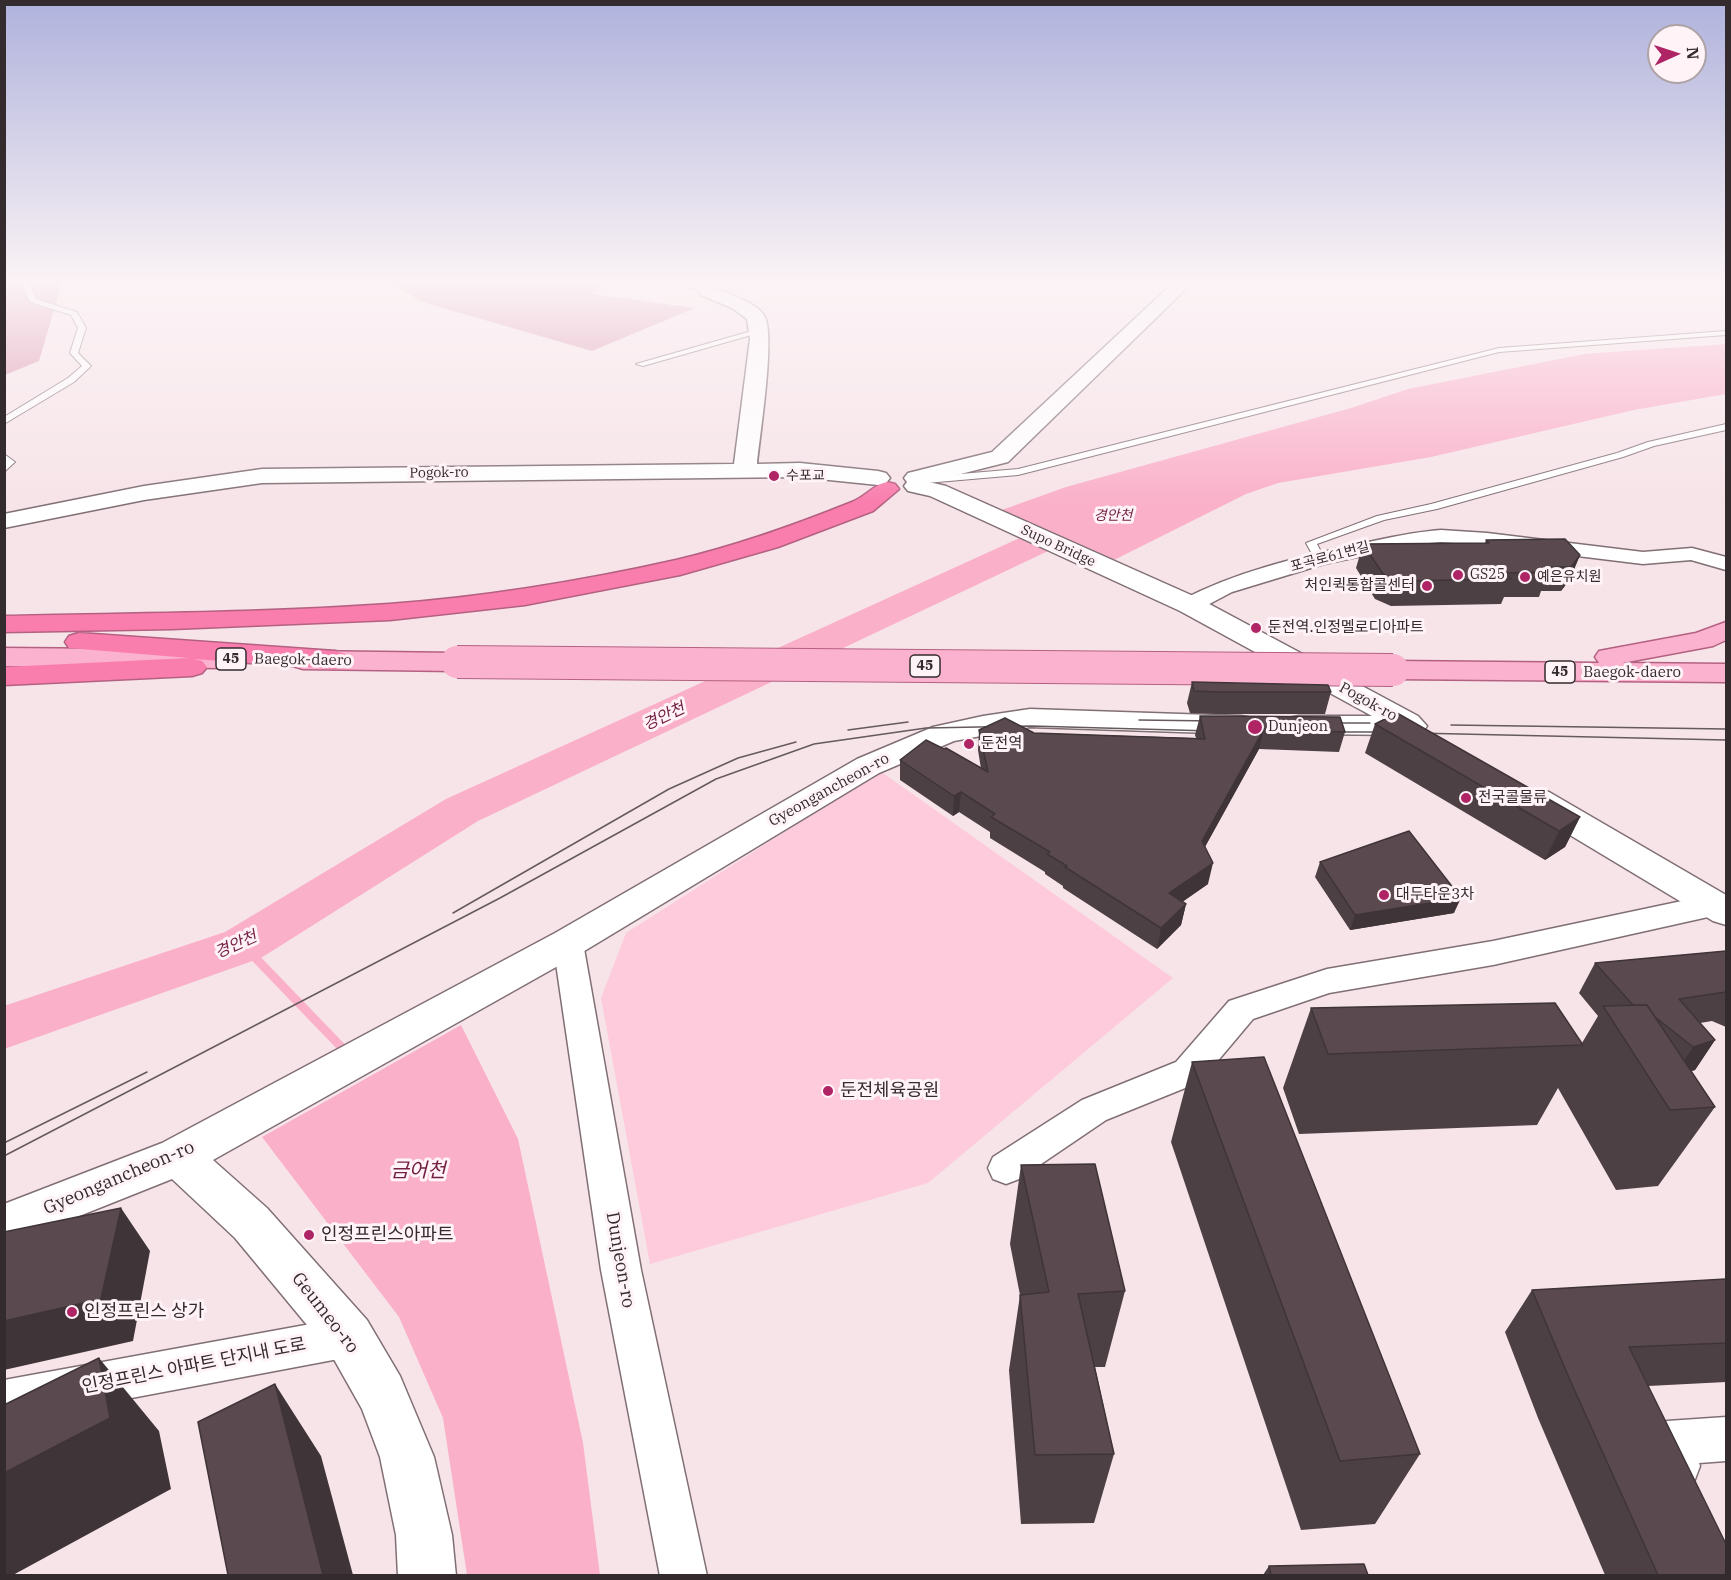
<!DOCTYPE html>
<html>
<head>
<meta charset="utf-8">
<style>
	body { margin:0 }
	#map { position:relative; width:1731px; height:1580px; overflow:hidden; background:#f7e4e9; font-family:"IBM Plex Serif",serif }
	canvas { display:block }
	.frame { position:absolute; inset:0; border:6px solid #332b2e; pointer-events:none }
	.north { position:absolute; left:1647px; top:24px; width:60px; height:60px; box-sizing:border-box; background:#fff3f7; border:2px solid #ada3a7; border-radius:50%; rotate:87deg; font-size:16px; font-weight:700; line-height:24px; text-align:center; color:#332b2e }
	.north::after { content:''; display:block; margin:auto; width:21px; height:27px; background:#ae2465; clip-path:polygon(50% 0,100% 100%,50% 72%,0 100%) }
</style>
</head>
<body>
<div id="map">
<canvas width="1731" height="1580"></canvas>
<div class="frame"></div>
<div class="north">N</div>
</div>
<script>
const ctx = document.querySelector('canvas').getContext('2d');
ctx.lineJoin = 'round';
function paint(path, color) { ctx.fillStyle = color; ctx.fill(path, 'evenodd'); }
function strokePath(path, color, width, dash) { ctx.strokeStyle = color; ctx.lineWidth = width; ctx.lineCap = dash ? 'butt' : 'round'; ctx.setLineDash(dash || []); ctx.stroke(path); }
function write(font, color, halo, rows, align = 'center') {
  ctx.font = font + ' "IBM Plex Serif","Noto Sans KR",serif'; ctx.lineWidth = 6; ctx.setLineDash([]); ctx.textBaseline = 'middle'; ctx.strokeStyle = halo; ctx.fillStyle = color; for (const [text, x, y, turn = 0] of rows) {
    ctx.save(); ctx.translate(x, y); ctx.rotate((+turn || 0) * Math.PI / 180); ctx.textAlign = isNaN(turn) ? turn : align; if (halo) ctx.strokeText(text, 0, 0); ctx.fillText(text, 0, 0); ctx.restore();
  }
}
paint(new Path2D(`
	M880 771 1173 978 928 1183 650 1264 601 998 626 933Z`), '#fdcbdb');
paint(new Path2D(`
	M5 283H62L39 361 5 375Z
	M391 283H601L592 294 695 308 592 351 422 302Z`), '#da93ab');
paint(new Path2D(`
	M1726 344V394L1634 410 1431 457 1278 483 1246 494 1114 560 999 511 1066 487 1351 408 1408 389 1584 354Z
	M461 1025 518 1139 583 1443 600 1575H467L443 1418 399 1317 262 1137Z`), '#fab0c9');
strokePath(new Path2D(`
	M243 945 348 1054`), '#fab0c9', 9);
paint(new Path2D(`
	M1091 508 1103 511 1108 518 1103 525 478 821 261 958 4 1049V1006L225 932 446 799 1079 511Z`), '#fab0c9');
const service = new Path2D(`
	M21 283H28L36 299 77 312 86 328 78 353 91 366 74 382 4 424V417L68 378 82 366 70 353 78 328 71 315 30 302Z
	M755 330 762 332 643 366 636 364Z
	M1726 331V335L1499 352 1018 475 926 483 921 480 926 477 1018 469 1499 348Z
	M1726 424V430L1654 446 1623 457 1437 509 1384 520 1317 544 1325 559 1324 561H1316L1306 543 1377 516 1431 504 1617 453 1648 442Z
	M4 454 15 462 4 472Z`);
const minor = new Path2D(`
	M1441 530 1487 533 1643 552 1692 548 1726 557V570L1691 560 1643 564 1487 545 1441 542 1418 544 1324 564 1232 592 1198 610 1190 612 1182 610 1179 605 1182 600C1235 572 1295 558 1354 545 1383 539 1412 532 1441 530Z
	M1715 894 1726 897V913L1493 965 1329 993 1253 1019 1200 1082 1106 1120 1019 1179 1006 1184 993 1179 988 1168 993 1157 1082 1100 1176 1062 1229 1001 1327 969 1493 941Z
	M568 932 579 935 583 943 641 1270 707 1576H660L601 1270 553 943 557 935Z
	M349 1317 363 1323 369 1337 363 1351 349 1357 4 1422V1380Z
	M1726 1417V1461L1699 1463 1700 1466 1694 1482 1678 1488 1662 1482 1645 1443 1652 1428 1667 1421Z`);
const tertiary = new Path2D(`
	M683 283H710L713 287C726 293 759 303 765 317 775 339 760 434 757 464L800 463 878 471 886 473 890 478 886 483 878 485 800 477 262 483 144 500 4 528V514L144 486 262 469 734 464 750 339 747 319 732 308 701 295 697 289 686 287Z
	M1173 283H1192L1008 462 929 482 946 486 1200 599 1418 716 1427 726 1422 733 1411 735 1299 734 1288 732 1284 725 1288 718 1299 716H1372L1180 611 930 496 908 491 904 486 907 482 904 478 908 473 992 452Z
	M1030 709 1241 716 1252 718 1256 725 1252 732 1241 734 1030 727 954 741 879 773 581 953 213 1160 267 1208 367 1320 400 1376 434 1457 452 1535 456 1576H398L396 1535 380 1457 362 1409 331 1354 235 1238 172 1179 4 1246V1204L162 1143 555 933 857 759 933 727 983 716Z
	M1537 789 1549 792 1726 895V925L1713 921 1525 808 1520 800 1525 792Z`);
const primary = new Path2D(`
	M1726 622V640L1713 646 1622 663 1726 664V682L1393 679 1383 676 1378 670 1383 664 1393 661 1599 663 1595 657 1599 651 1696 633Z
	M4 648 222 650 232 653 236 659 232 665 222 668 4 666Z
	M303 651 457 653 467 656 472 662 467 668 457 671 303 669 293 666 289 660 293 654Z`);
const motorway = new Path2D(`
	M887 482 895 484 899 489 873 511 778 547 680 575 525 605 390 620 172 629 4 632V616C133 613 262 613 389 604 485 597 582 581 676 560 736 546 795 525 852 502 865 497 873 485 887 482Z
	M79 633 335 651 345 654 349 660 345 666 335 669 194 659 202 661 207 667 202 673 192 676 4 685V667L189 658 69 648 65 642 69 636Z`);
strokePath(service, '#806f74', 2);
strokePath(minor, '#806f74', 3);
strokePath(tertiary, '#806f74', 3);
strokePath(primary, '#b46181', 3);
strokePath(motorway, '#b46181', 3);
paint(service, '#fff');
paint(minor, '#fff');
paint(tertiary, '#fff');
paint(primary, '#fbb2ce');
paint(motorway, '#f97ead');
strokePath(new Path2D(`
	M1139 720 1214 721
	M1325 723H1370
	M1451 725 1726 729
	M848 730 908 722
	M1328 732H1388
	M1415 733 1726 740
	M453 913 669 789 738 758 796 742
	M4 1143 147 1072
	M4 1156 500 898 716 779 814 744 926 728 1031 726 1211 731`), '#655a5e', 1.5);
const primaryBridge = new Path2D(`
	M457 662 1393 670`);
strokePath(primaryBridge, '#b46181', 34, []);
strokePath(primaryBridge, '#fbb2ce', 32);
paint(new Path2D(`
	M1486 540 1580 555 1570 579 1561 591H1541L1539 597H1504L1501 604 1391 606 1375 599 1356 568 1363 544 1485 543Z
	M1192 682 1331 692 1325 714H1216L1190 713 1187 703Z
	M1200 716 1345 732 1339 752 1259 749 1205 847 1208 884 1182 902 1186 904 1181 925 1157 949 1063 888V886L1045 874V872L990 838V832L959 812 953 816 900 780V760L981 769 978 750 979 730 1034 733 1196 738 1195 735Z
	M1375 724 1580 817 1565 847 1545 860 1365 753Z
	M1320 862 1454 913 1350 930 1315 877Z
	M1726 951V1027L1712 1021 1700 1023 1715 1040 1695 1070 1691 1071 1715 1107 1658 1186 1616 1190 1558 1088 1537 1125 1299 1134 1283 1088 1311 1008 1582 1043 1598 1016 1579 993 1595 963Z
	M1192 1062 1420 1454 1375 1524 1301 1530 1171 1142Z
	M1021 1165 1125 1291 1105 1367H1095L1114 1454 1094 1523 1021 1524 1009 1370 1020 1295 1010 1244Z
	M1726 1279V1382L1648 1386 1726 1575H1605L1538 1418 1505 1332 1532 1290Z
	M1269 1566 1368 1575H1263Z`), '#4d4044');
paint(new Path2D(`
	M1580 555 1570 579 1561 591 1571 567Z
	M1264 729 1259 749 1197 861 1202 841Z
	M961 792 959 812 953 816 954 796Z
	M1580 817 1565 847 1545 860 1559 831Z
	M1213 863 1208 884 1165 914 1169 893Z
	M1461 898 1454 913 1350 930 1355 915Z
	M1186 904 1181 925 1157 949 1161 928Z
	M1715 1040 1695 1070 1673 1077 1693 1047Z
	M121 1208 150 1251 133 1341 4 1370V1321Z
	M99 1358 159 1431 171 1489 13 1575H4V1473Z
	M275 1384 321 1456 353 1575H323Z`), '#3f3437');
const building = new Path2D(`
	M1565 539 1580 555 1571 567H1544L1549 572 1505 573 1511 579 1398 581 1383 574 1363 544 1489 543 1486 540Z
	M1192 682 1328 685 1331 692H1221L1194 691Z
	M1397 713 1580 817 1559 831 1375 724Z
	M1200 716 1340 717 1345 732 1264 729 1202 841 1213 863 1169 893 1186 904 1161 928 1065 867 1067 866 1047 854 1050 852 991 817 995 814 961 792 954 796 900 760 926 740 944 749 946 748 988 772 979 730 1005 718 1034 733 1205 739Z
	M1409 831 1461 898 1355 915 1320 862Z
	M1726 951V992L1679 999 1715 1040 1693 1047 1655 1017 1647 1005H1633L1595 963Z
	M1555 1003 1583 1045 1328 1054 1311 1008Z
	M1647 1005 1715 1107 1670 1110 1603 1006Z
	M1264 1057 1420 1454 1340 1461 1192 1062Z
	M1095 1164 1125 1291 1078 1294 1114 1454 1035 1455 1020 1295 1049 1292 1021 1165Z
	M121 1208 101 1299 4 1321V1232Z
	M1726 1279V1343L1629 1347 1726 1544V1575H1658L1569 1378 1532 1290Z
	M99 1358 110 1418 4 1473V1405Z
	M275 1384 323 1575H228L198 1422Z
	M1364 1564 1368 1575H1271L1269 1566Z`);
paint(building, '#5a4a4f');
strokePath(building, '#3f3437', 1.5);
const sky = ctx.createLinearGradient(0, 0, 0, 504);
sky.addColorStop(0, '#afb2dc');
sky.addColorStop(0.56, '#fbf3f5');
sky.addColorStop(1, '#fbf3f500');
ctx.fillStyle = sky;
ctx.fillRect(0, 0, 1731, 504);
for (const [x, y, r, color] of [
	[774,476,6,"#ae2465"],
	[1458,575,6,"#ae2465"],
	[1525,577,6,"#ae2465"],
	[1427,586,6,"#ae2465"],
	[1256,628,6,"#ae2465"],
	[1255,727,8,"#ae2465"],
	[969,744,6,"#ae2465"],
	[1466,798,6,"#ae2465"],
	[1384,895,6,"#ae2465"],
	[828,1091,6,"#ae2465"],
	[309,1235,6,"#ae2465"],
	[72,1312,6,"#ae2465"]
]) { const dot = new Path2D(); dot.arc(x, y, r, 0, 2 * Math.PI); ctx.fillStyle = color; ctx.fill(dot); strokePath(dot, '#fff3f7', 2); }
write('14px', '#332b2e', '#fff3f7', [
	["Pogok-ro",439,473,-1],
	["Supo Bridge",1058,546,25],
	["포곡로61번길",1330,557,-15]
]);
write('14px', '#332b2e', '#fff3f7', [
	["수포교",786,476],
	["GS25",1470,575],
	["예은유치원",1537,577]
], 'left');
write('italic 14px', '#732044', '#fff3f7', [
	["경안천",1113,516]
]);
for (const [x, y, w] of [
	[231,659,30],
	[925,666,30],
	[1560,672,30]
]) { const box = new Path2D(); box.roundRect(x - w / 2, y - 11, w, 22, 4.5); ctx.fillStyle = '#fff3f7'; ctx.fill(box); strokePath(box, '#332b2e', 1.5); }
write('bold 14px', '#332b2e', null, [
	["45",231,659],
	["45",925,666],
	["45",1560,672]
]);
write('15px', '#332b2e', '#fff3f7', [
	["처인퀵통합콜센터",1415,586,"right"],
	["둔전역.인정멜로디아파트",1268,628],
	["Dunjeon",1268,727],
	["둔전역",981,744],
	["전국콜물류",1478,798],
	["대두타운3차",1396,895]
], 'left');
write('15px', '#332b2e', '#fff3f7', [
	["Baegok-daero",303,660,1],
	["Baegok-daero",1632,673],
	["Pogok-ro",1368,702,29],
	["Gyeongancheon-ro",829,790,-29]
]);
write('italic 16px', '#732044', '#fff3f7', [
	["경안천",664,717,-25],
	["경안천",236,945,-24]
]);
write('18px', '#332b2e', '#fff3f7', [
	["둔전체육공원",840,1091],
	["인정프린스아파트",321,1235],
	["인정프린스 상가",84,1312]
], 'left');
write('18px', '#332b2e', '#fff3f7', [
	["Gyeongancheon-ro",119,1178,-23],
	["Dunjeon-ro",620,1260,80],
	["Geumeo-ro",325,1313,52],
	["인정프린스 아파트 단지내 도로",194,1366,-11]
]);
write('italic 20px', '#732044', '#fff3f7', [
	["금어천",418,1171]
]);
</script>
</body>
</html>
